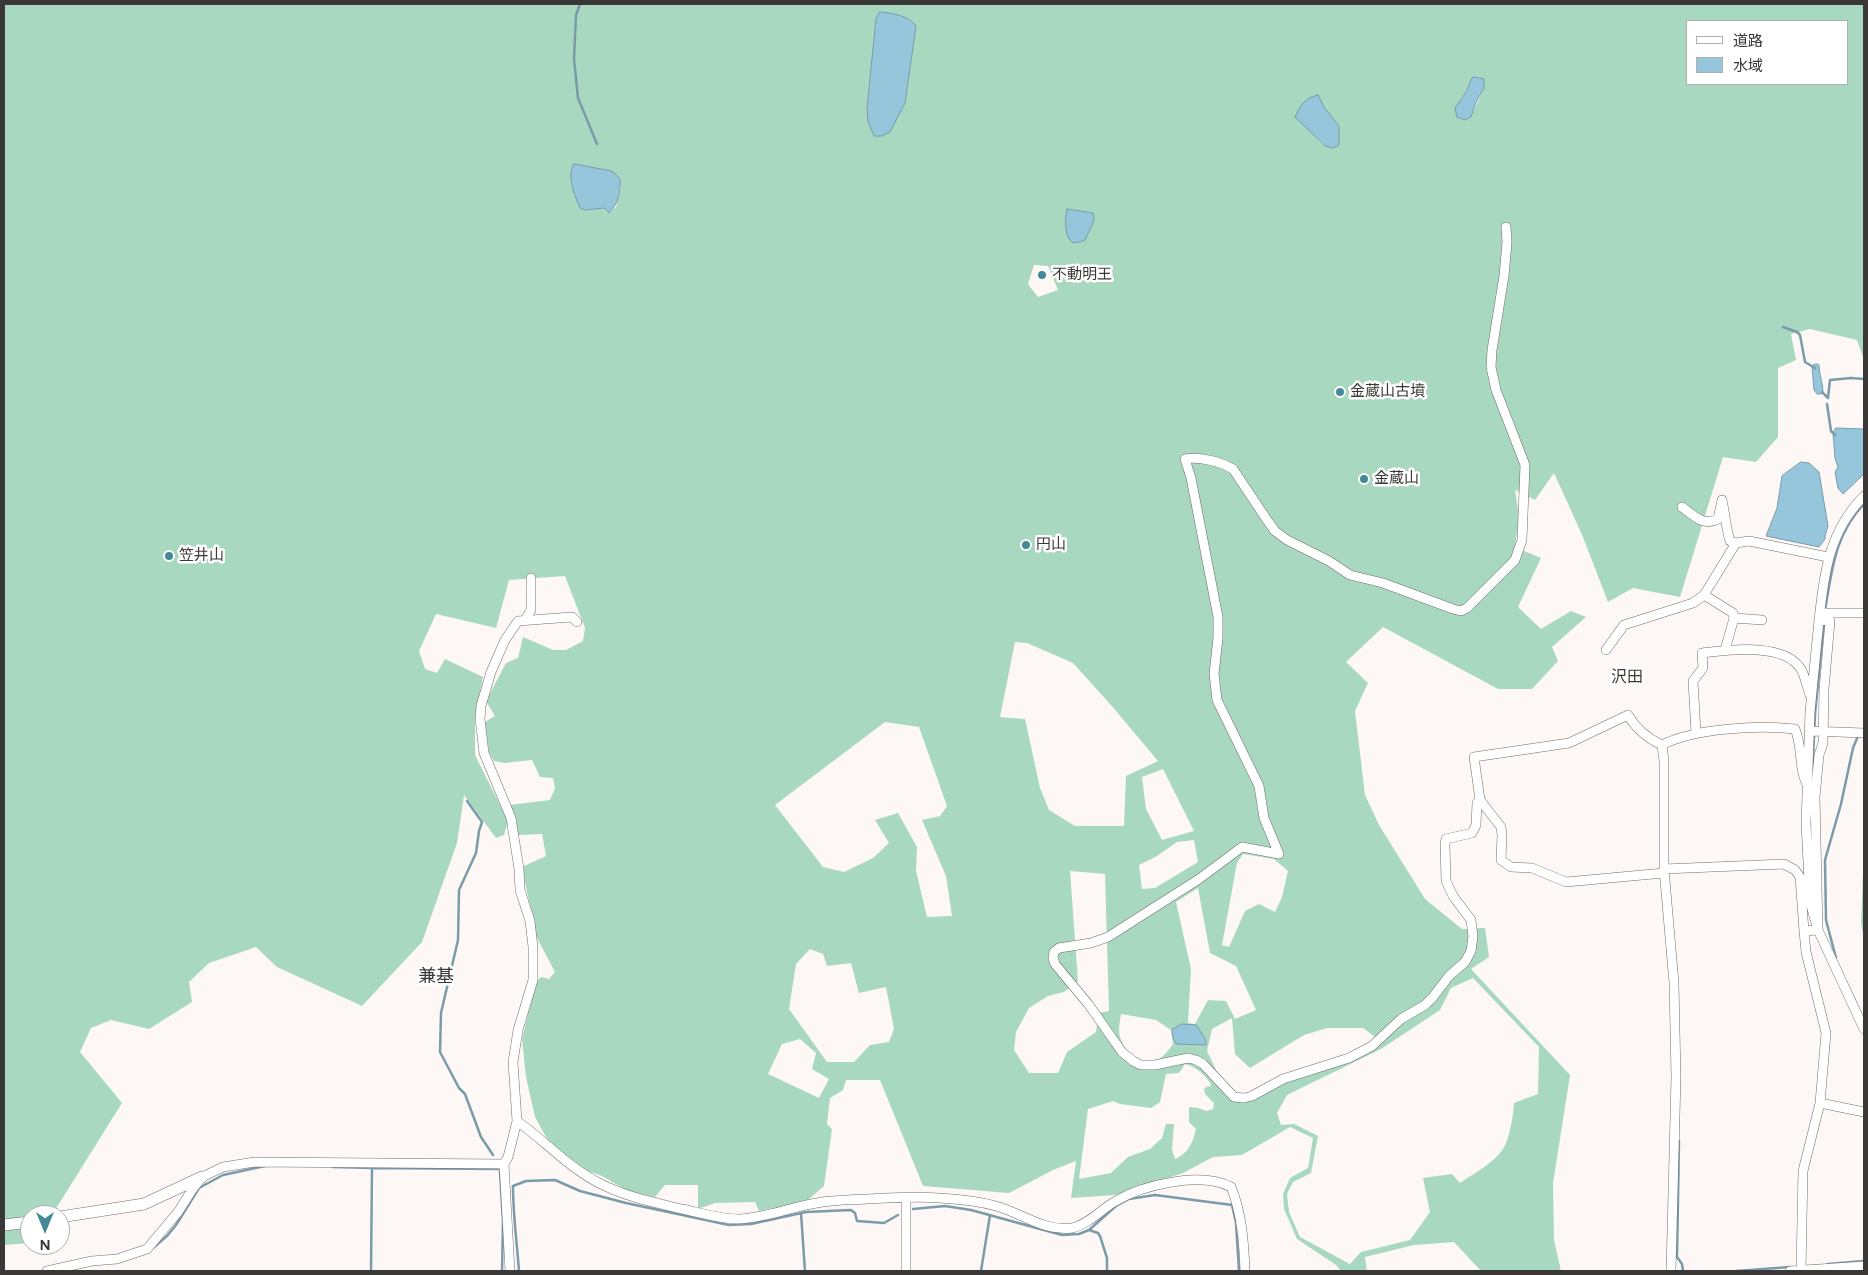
<!DOCTYPE html>
<html>
<head>
<meta charset="utf-8">
<style>
	body { margin:0 }
	#map { position:relative; width:1868px; height:1275px; overflow:hidden; background:#fdf8f6; font-family:Figtree,"Noto Sans JP",sans-serif }
	canvas { display:block }
	.frame { position:absolute; inset:0; border:5px solid #3a3837; pointer-events:none }
	.legend { position:absolute; left:1686px; top:20px; width:162px; height:65px; box-sizing:border-box; background:#fff; border:1px solid #b0afaf; margin:0; padding:6px 9px; list-style:none; font-size:15px; color:#3a3837 }
	.legend li { display:flex; align-items:center; gap:10px; height:25px }
	.legend b { width:25px; border:1px solid #b0afaf }
	.north { position:absolute; left:20px; top:1205px; width:50px; height:50px; box-sizing:border-box; background:#fff; border:1px solid #b0afaf; border-radius:50%; rotate:180deg; font-size:14px; font-weight:700; line-height:20px; text-align:center; color:#3a3837 }
	.north::after { content:''; display:block; margin:auto; width:18px; height:22px; background:#458898; clip-path:polygon(50% 0,100% 100%,50% 72%,0 100%) }
</style>
</head>
<body>
<div id="map">
<canvas width="1868" height="1275"></canvas>
<div class="frame"></div>
<ul class="legend">
<li><b style="height:6px;background:#fff"></b>道路</li>
<li><b style="height:14px;background:#95c6dc"></b>水域</li>
</ul>
<div class="north">N</div>
</div>
<script>
const ctx = document.querySelector('canvas').getContext('2d');
ctx.lineJoin = 'round';
function paint(path, color) { ctx.fillStyle = color; ctx.fill(path, 'evenodd'); }
function strokePath(path, color, width, dash) { ctx.strokeStyle = color; ctx.lineWidth = width; ctx.lineCap = dash ? 'butt' : 'round'; ctx.setLineDash(dash || []); ctx.stroke(path); }
function write(font, color, halo, rows, align = 'center') {
  ctx.font = font + ' Figtree,"Noto Sans JP",sans-serif'; ctx.lineWidth = 5; ctx.setLineDash([]); ctx.textBaseline = 'middle'; ctx.strokeStyle = halo; ctx.fillStyle = color; for (const [text, x, y, turn = 0] of rows) {
    ctx.save(); ctx.translate(x, y); ctx.rotate((+turn || 0) * Math.PI / 180); ctx.textAlign = isNaN(turn) ? turn : align; if (halo) ctx.strokeText(text, 0, 0); ctx.fillText(text, 0, 0); ctx.restore();
  }
}
paint(new Path2D(`
	M4 4H1864V360L1857 340 1810 329 1791 334 1796 360 1778 368V437L1756 462 1723 457 1680 597 1633 588 1608 602 1583 537 1554 473 1535 500 1515 490 1519 517 1515 547 1541 558 1518 607 1541 629 1571 611 1586 617 1552 647 1558 661 1532 689H1498L1383 627 1346 662 1368 683 1355 711 1365 795 1379 825 1425 899 1462 929 1485 928 1489 957 1471 969 1570 1075 1553 1183 1554 1240 1561 1271H1481L1454 1242 1414 1245 1365 1257 1367 1271H1341L1336 1265 1297 1239 1284 1209 1283 1194 1290 1178 1308 1168 1313 1138 1290 1127 1242 1155 1213 1157 1183 1173 1115 1195 1071 1198 1076 1161 1053 1170 1009 1193 923 1186 880 1080H846L843 1090 830 1098 827 1124 832 1129 824 1186 808 1200 759 1211 755 1202 715 1203 698 1209V1185H665L655 1197 628 1191 600 1175 586 1171 565 1157 546 1137 535 1117 526 1077 522 1039 536 982 541 977 549 979 555 972 536 936 522 867 546 856 542 834 517 835 510 805 550 800 555 788 553 778 540 777 532 760 505 763 494 761 489 752 485 722 495 716 486 701 506 663 518 658 523 637 553 650H566L583 641 585 628 565 576 509 580 496 628 436 614 419 651 425 669 437 673 445 659 483 677 475 716V755L508 821 504 835 496 838 464 795 457 843 422 942 362 1006 277 967 256 947 209 963 189 982 192 1002 149 1029 111 1020 91 1028 80 1052 122 1103 52 1215H30V1243L4 1245ZM876 19 913 47 909 74 867 108ZM1687 21H1847V84H1687ZM1475 77 1484 88 1471 116 1460 99 1467 90 1472 79ZM1324 107 1339 126V145C1327 150 1320 144 1314 134ZM574 164 612 171 621 187 616 207 609 213 605 208 585 210 580 208 571 183ZM1034 265 1048 266 1058 290 1038 297 1028 284ZM1015 642 1027 643 1073 663 1111 705 1158 761 1126 776 1124 826H1075L1049 810 1040 788 1025 719 1000 717ZM885 722 919 727 947 806 940 816 922 820 946 876 952 916 927 917 916 871 917 847 898 813 875 820 889 843 873 858 844 872 823 867 775 805ZM1163 769 1194 831 1162 840 1146 809 1142 777ZM1194 840 1198 862 1155 888 1142 889 1139 865 1157 856 1177 842ZM1243 854 1274 859 1288 871 1282 897 1275 912 1259 904 1245 911 1229 947 1222 945 1237 863ZM1070 871 1105 874 1109 1011 1098 1013 1096 1032 1067 1052 1058 1073H1029L1014 1050 1016 1032 1029 1008 1048 996 1064 992 1078 982ZM1198 888 1210 953 1236 966 1256 1010 1235 1019 1226 1001 1208 1000 1195 1024 1188 1023 1191 969 1176 902ZM810 949 823 954 827 966 851 963 859 993 886 987 894 1029 889 1042 870 1045 854 1062H827L789 1009 796 964ZM1473 978 1539 1047 1538 1094 1514 1103C1513 1116 1510 1138 1503 1149 1494 1163 1473 1174 1460 1183L1452 1174 1423 1178 1430 1212 1410 1240 1361 1252 1350 1264 1300 1237 1289 1212 1287 1194 1293 1182 1311 1173 1318 1136 1294 1124 1281 1125 1277 1113 1287 1095 1381 1049 1440 1010 1451 988ZM1121 1014 1156 1020 1171 1030 1173 1044C1169 1050 1165 1055 1159 1059 1143 1069 1125 1053 1120 1037 1118 1030 1120 1021 1121 1014ZM1232 1018 1235 1054 1250 1068 1304 1035 1327 1028H1363L1375 1037 1366 1046 1336 1059 1246 1096 1231 1092 1221 1080 1207 1051 1212 1029ZM800 1039 816 1053 812 1069 829 1079 819 1098 768 1074 782 1044ZM1185 1064C1198 1068 1203 1073 1211 1084L1210 1087 1208 1086 1204 1089 1205 1094 1214 1103 1213 1109 1206 1111 1198 1108 1189 1107V1122L1196 1129C1193 1142 1188 1154 1175 1159L1172 1149 1174 1124H1166L1162 1138 1150 1149 1128 1157 1111 1173 1079 1179 1088 1109 1113 1101 1120 1104 1151 1108 1160 1102 1166 1074 1179 1073Z
	M1864 847V938L1861 924Z`), '#a8d8c0');
const water = new Path2D(`
	M880 12C893 13 909 16 916 26L905 103 890 132 882 136H874L868 121 867 108 876 19Z
	M1475 77 1484 79V88L1476 102 1471 117 1465 120 1457 117 1455 108 1467 90 1472 78Z
	M1318 95 1324 107 1339 126V145L1333 148 1325 146 1295 117C1300 105 1305 98 1318 95Z
	M574 164 612 171 620 179C621 191 618 205 609 213L605 208 585 210 580 208C575 196 566 176 574 164Z
	M1067 209 1093 213C1097 221 1088 232 1085 240 1082 241 1076 244 1072 242 1064 236 1065 218 1067 209Z
	M1817 364 1819 365C1819 375 1823 382 1823 392L1821 394H1817L1814 390 1812 367 1813 365Z
	M1836 428 1864 429V474L1843 494 1838 488 1835 472 1838 467 1835 458 1833 433Z
	M1801 462 1809 463 1819 472 1828 526 1825 536V539L1819 547 1766 536 1777 508 1782 476Z
	M1182 1024 1196 1025 1206 1040V1045L1176 1044 1173 1038 1172 1030Z`);
paint(water, '#95c6dc');
strokePath(water, '#7a9baa', 1);
strokePath(new Path2D(`
	M580 4 576 15 574 59 578 98 597 144
	M1783 327 1797 332 1800 335 1805 362 1815 368
	M1822 392 1828 398
	M1828 398 1830 380 1851 378 1864 379
	M1827 404 1831 431 1835 435
	M1825 610C1832 570 1835 534 1864 504
	M1812 780 1815 714 1824 623
	M467 801 482 822 479 831 476 853 459 890 458 940 441 1013 440 1052 459 1088 465 1094 481 1137 493 1155
	M1836 958 1826 920 1825 860 1841 804 1853 748 1858 736
	M1679 1141 1677 1257 1682 1264 1683 1271
	M333 1167 372 1168
	M500 1172 503 1222 502 1271
	M913 1209 945 1206 971 1210 1062 1235 1079 1234 1089 1230 1116 1206 1129 1199 1155 1195 1232 1205 1236 1223 1239 1271
	M801 1213 805 1271
	M1089 1230 1098 1233 1100 1236 1107 1258V1271
	M153 1248 167 1236 176 1225 199 1188 223 1175 265 1166
	M1828 1264 1864 1261
	M371 1271 372 1168 500 1169
	M519 1271C517 1243 513 1215 513 1186L526 1181 555 1180 580 1191 626 1203 729 1225 751 1224 806 1212 851 1210 855 1213 857 1221 884 1223 898 1215
	M981 1271 990 1215
	M1736 1271 1790 1267`), '#7a9baa', 2.5);
const minor = new Path2D(`
	M1682 507C1693 515 1704 527 1718 519L1722 500C1725 514 1726 528 1730 541L1736 543 1749 541 1828 557
	M1704 595 1733 613 1734 618 1725 650
	M1820 613H1864
	M1734 618 1762 620
	M525 620 531 610V578
	M1819 620 1810 712 1806 823 1810 902 1818 930 1864 1029
	M1606 650 1624 625 1693 603 1704 595 1736 543
	M1810 731 1864 733
	M1696 733 1693 681 1703 668 1702 653C1728 650 1784 642 1801 669 1805 676 1807 687 1810 695
	M1662 745 1664 761V869L1674 983 1676 1077 1671 1271
	M1480 800 1477 803 1476 825 1472 833 1446 839 1445 844 1446 881 1453 896 1471 920 1473 936 1471 951 1465 962 1449 976 1433 997 1425 1005 1401 1019 1372 1046 1349 1058 1283 1079 1252 1096 1244 1098 1234 1097 1203 1064 1196 1060 1188 1058 1155 1065H1141L1133 1061 1122 1052 1089 1005 1055 964 1053 958 1054 952 1059 948 1091 943 1108 937 1199 879 1242 847 1279 854 1264 818 1259 786 1217 700 1214 674 1218 638V617L1191 478 1185 459C1199 456 1221 462 1233 469L1267 520 1275 531 1287 540 1329 561 1350 575 1383 583 1453 609 1461 611 1467 608 1515 560 1522 540 1525 465 1496 390 1491 367 1492 350 1504 276 1507 242 1506 227
	M1664 869 1784 864 1795 870 1800 877 1804 931 1818 930
	M1664 873 1566 882 1532 868 1511 867 1501 860 1502 835 1501 827 1480 800 1474 757 1569 743 1628 715C1636 729 1647 738 1662 745 1695 728 1759 725 1795 729 1803 747 1798 770 1808 786
	M1818 930 1815 797 1819 755 1823 743 1824 689 1830 621 1819 620C1824 573 1829 531 1864 496
	M1820 1103 1864 1112
	M517 1121C545 1141 568 1167 599 1183 626 1197 653 1202 682 1209 701 1213 720 1219 739 1219 765 1218 791 1207 817 1203 833 1200 850 1200 867 1199 891 1198 915 1196 939 1198 958 1199 978 1201 996 1206 1021 1213 1045 1232 1072 1228 1087 1225 1101 1210 1114 1202 1142 1185 1201 1171 1231 1187 1242 1213 1244 1244 1245 1271
	M906 1198V1271
	M1801 1270 1803 1171 1820 1103 1826 1033 1806 952 1804 931
	M47 1271 92 1261 117 1259 147 1249 178 1212 192 1190 202 1177 223 1167 255 1162 504 1164
	M510 1271 504 1164 508 1157 517 1121 513 1062 518 1030 533 980V947L530 921 520 890 519 869 511 818 484 753 480 719 481 706 491 672 505 640 518 621 572 617 577 622
	M1790 1271 1864 1266`);
const tertiary = new Path2D(`
	M60 1217 144 1204 202 1177
	M4 1225 30 1222`);
strokePath(minor, '#726d6c', 10);
strokePath(tertiary, '#726d6c', 12);
strokePath(minor, '#fff', 9);
strokePath(tertiary, '#fff', 11);
for (const [x, y, r, color] of [
	[1042,275,5,"#458898"],
	[1340,392,5,"#458898"],
	[1364,479,5,"#458898"],
	[1026,545,5,"#458898"],
	[169,556,5,"#458898"]
]) { const dot = new Path2D(); dot.arc(x, y, r, 0, 2 * Math.PI); ctx.fillStyle = color; ctx.fill(dot); strokePath(dot, '#fff', 2); }
write('15px', '#3a3837', '#fff', [
	["不動明王",1052,275],
	["金蔵山古墳",1350,392],
	["金蔵山",1374,479],
	["円山",1036,545],
	["笠井山",179,556]
], 'left');
write('16px', '#3a3837', '#fff', [
	["沢田",1627,677]
]);
write('18px', '#3a3837', '#fff', [
	["兼基",436,977]
]);
</script>
</body>
</html>
